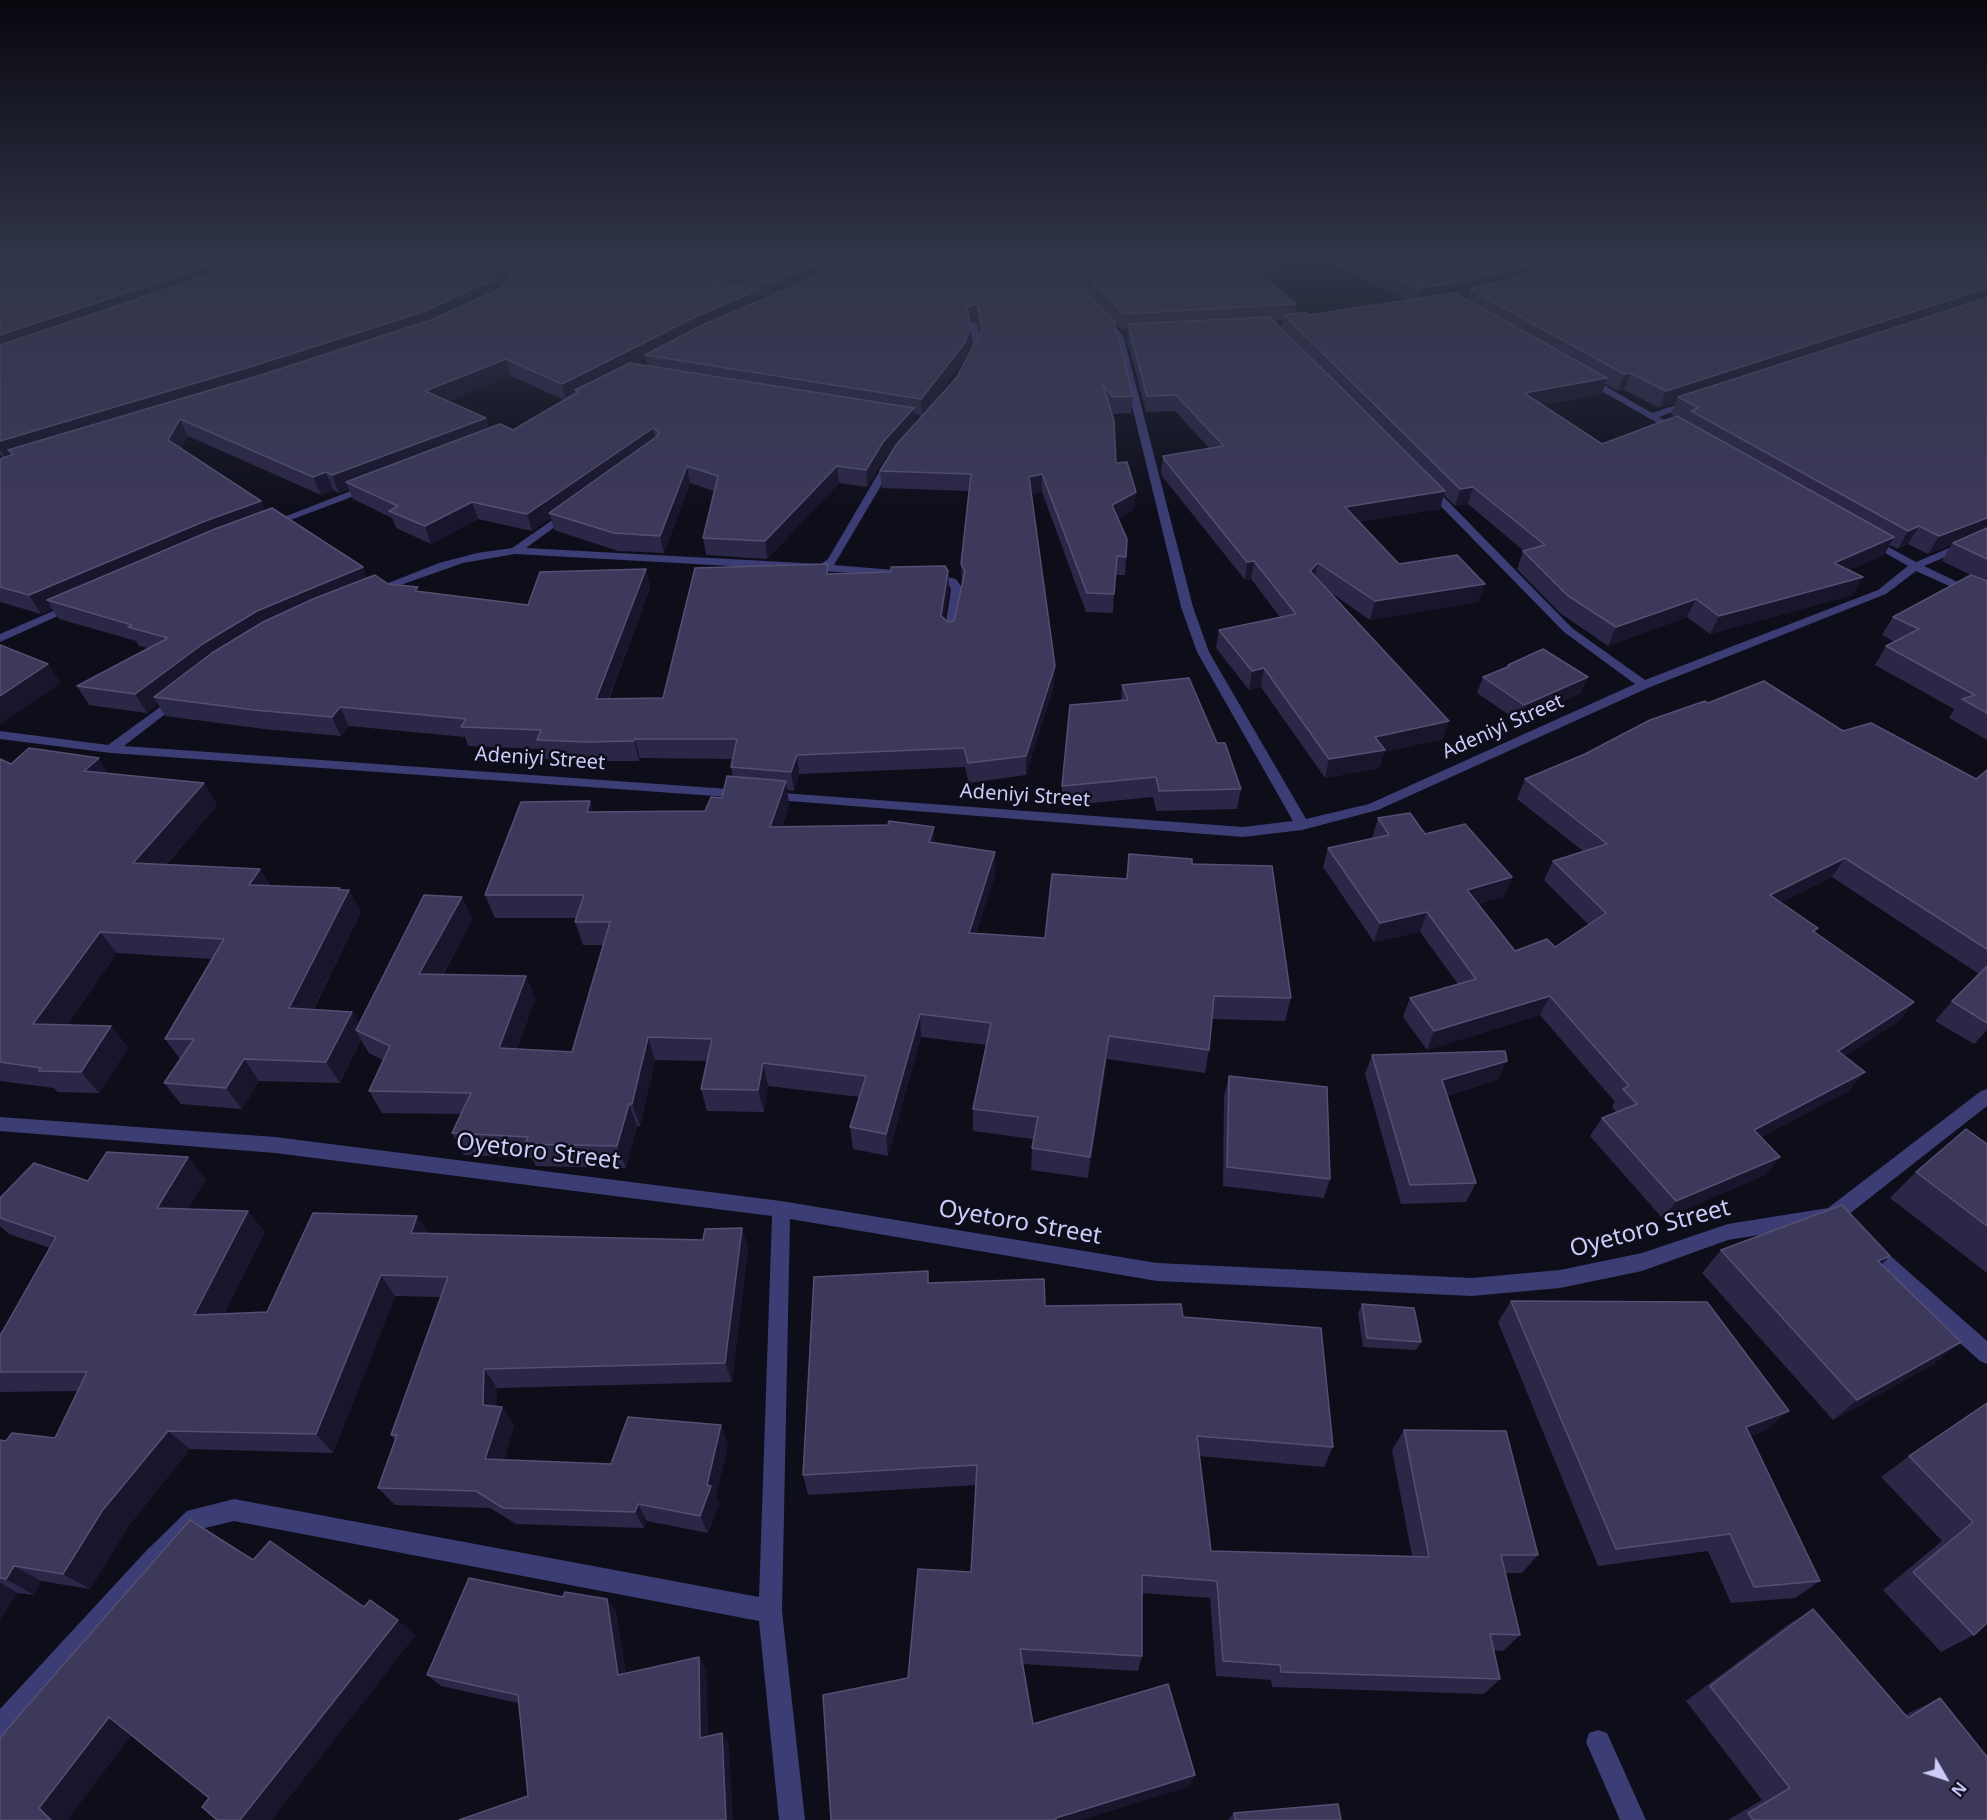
<!DOCTYPE html>
<html>
<head>
<meta charset="utf-8">
<style>
	body { margin:0 }
	#map { position:relative; width:1987px; height:1820px; overflow:hidden; background:#0e0d1a; font-family:"Noto Sans",sans-serif }
	canvas { display:block }
	.north { position:absolute; left:1915px; top:1748px; width:60px; height:60px; -webkit-text-stroke:4px #0e0d1a; paint-order:stroke; rotate:129deg; font-size:16px; font-weight:700; line-height:24px; text-align:center; color:#cecbfa }
	.north::after { content:''; display:block; margin:auto; width:21px; height:27px; background:#cecbfa; clip-path:polygon(50% 0,100% 100%,50% 72%,0 100%) }
</style>
</head>
<body>
<div id="map">
<canvas width="1987" height="1820"></canvas>
<div class="north">N</div>
</div>
<script>
const ctx = document.querySelector('canvas').getContext('2d');
ctx.lineJoin = 'round';
function paint(path, color) { ctx.fillStyle = color; ctx.fill(path, 'evenodd'); }
function strokePath(path, color, width, dash) { ctx.strokeStyle = color; ctx.lineWidth = width; ctx.lineCap = dash ? 'butt' : 'round'; ctx.setLineDash(dash || []); ctx.stroke(path); }
function write(font, color, halo, rows, align = 'center') {
  ctx.font = font + ' "Noto Sans",sans-serif'; ctx.lineWidth = 5; ctx.setLineDash([]); ctx.textBaseline = 'middle'; ctx.strokeStyle = halo; ctx.fillStyle = color; for (const [text, x, y, turn = 0] of rows) {
    ctx.save(); ctx.translate(x, y); ctx.rotate((+turn || 0) * Math.PI / 180); ctx.textAlign = isNaN(turn) ? turn : align; if (halo) ctx.strokeText(text, 0, 0); ctx.fillText(text, 0, 0); ctx.restore();
  }
}
paint(new Path2D(`
	M1104 317 1123 335 1193 607 1209 652 1306 819 1369 804 1635 684 1564 632 1424 489V485H1432L1572 628 1645 680 1878 590 1908 566 1866 542 1865 540 1870 537 1916 562 1987 532V539L1924 566 1987 596V603L1916 571 1886 594 1648 688 1378 810 1302 830 1243 837 764 799 762 796 764 793 769 792 1243 827 1293 821 1197 652 1181 607 1115 336 1100 319Z
	M973 322 977 324C980 336 984 353 971 361L967 358 973 343 969 324Z
	M1582 376H1588L1652 413 1691 400 1696 403 1659 417 1682 430V434L1679 435 1582 380Z
	M890 459 895 462 834 565 906 571 912 574 910 576 515 554 463 563 378 593H370L368 591 439 563 477 553 512 548 567 510 572 513 571 515 526 548 821 564 828 559 885 462Z
	M369 484 374 487 373 489 272 527 268 528 263 525Z
	M930 573 956 579 963 589 954 638 950 639 944 635 951 589 948 583 926 578 924 576Z
	M74 602 78 603V607L0 642V634Z
	M178 694 182 695 184 698 182 701 124 746 743 790 750 794 743 798 111 753 0 739V731L108 745Z
	M1987 1089V1106L1839 1222 1728 1240 1642 1271 1560 1288 1472 1296 1157 1281 790 1219 782 1611 805 1820H779L759 1621 234 1521 201 1529 162 1567 9 1736 0 1739V1709L146 1551 187 1511 234 1499 759 1597 772 1216 275 1153 0 1131V1117L275 1137 781 1201 1157 1263 1472 1278 1560 1270 1642 1253 1728 1224 1828 1208 1981 1091Z
	M1870 1241 1877 1244 1987 1341V1364L1980 1361 1863 1256 1861 1250 1863 1244Z
	M1598 1730 1607 1733 1646 1820H1620L1586 1742 1589 1733Z`), '#3c3d74');
paint(new Path2D(`
	M0 260H1987V295L1986 294 1984 299 1987 298V740L1949 718 1954 709 1875 665 1886 646 1895 642 1882 635 1893 617 1971 575 1942 561 1951 545 1928 554 1908 544 1898 549 1890 545 1884 555 1849 570 1853 595 1710 634 1687 617 1608 646 1560 613 1517 569 1523 551H1524L1468 504 1455 506 1444 495 1440 509 1359 522 1399 564 1479 602 1370 620 1330 592 1443 739 1384 752 1379 768 1325 778 1261 687 1249 690 1216 648 1219 630 1280 617 1251 579 1245 580 1162 476 1161 473 1163 456 1209 448 1175 411 1146 412 1127 339 1128 329 1122 330 1114 322 1133 396 1131 413 1112 414 1116 463 1136 492 1134 509 1118 519 1126 557 1125 575H1115L1113 613 1086 612 1042 492 1032 494 1054 685 1026 775 969 783 965 767 799 774 794 791 787 790 789 804 782 827 935 843 995 852V875L976 933 1045 938 1126 879 1129 854 1192 864 1291 998 1285 1021 1212 1019 1209 1050 1205 1073 1107 1059 1088 1178 1031 1170 1032 1148 1033 1139 973 1131V1109L987 1045 921 1037 888 1156 853 1149 850 1127 860 1097 768 1086 764 1112 707 1111 701 1089 707 1061 655 1060 640 1126H637L626 1168 536 1166 532 1158 464 1155 452 1133 461 1114 382 1113 369 1091 383 1060 369 1053 361 1040 340 1083 259 1081 242 1109 181 1104 164 1083 180 1059 165 1039 212 959 117 953 67 1025 111 1026 128 1048 99 1093 58 1092 54 1088 0 1081V759L11 764 204 783 217 805 166 865 260 869 270 886 349 890 361 912 313 1010 359 1024 462 897 472 920 443 975 526 976 535 999 517 1049 572 1052 603 945H583L575 922 577 918H495L485 895 590 801 593 812 705 811 722 798 733 777 731 767 733 759 640 758 639 761H592L543 759 540 749 468 746 465 737 349 726 341 736 264 729 165 716 158 704 147 713 89 705 77 686 148 648 139 646 136 641 59 619 52 609 41 614 0 602V459L3 458 0 455ZM1324 262 1408 300 1308 315 1295 314 1296 304 1261 275ZM1469 295 1467 300 1461 297ZM759 296 766 298 759 301ZM977 320 980 333 957 377 915 424 914 414 922 416 964 360 971 343 970 322ZM1282 320H1283L1282 328 1275 321ZM646 360 647 366 637 364ZM511 376 564 400 513 430 489 428 486 418 448 401ZM1605 384 1618 391 1624 390 1659 408 1676 403 1671 414 1676 417 1602 444 1543 405 1602 394ZM188 436 321 495 333 490 339 493 349 489 353 499 392 518 396 528 431 544 478 519 532 531 551 518 554 530 618 551 664 553 690 483 714 491 703 538 706 555 767 559 839 483 867 487 884 459 895 447 880 471 882 488 969 491 961 564 962 584 954 621 948 622 944 619 949 589 948 571 829 574 663 698 609 699 650 588 646 569 528 605 420 592 367 578 363 567 265 511 261 501 181 449Z
	M1508 665 1581 693 1518 721 1477 693 1483 677 1507 667Z
	M1122 685 1217 743 1241 789 1237 809 1156 811 1153 797 1061 806 1062 786 1121 700Z
	M1708 703 1843 731 1976 779 1987 770V1030L1974 1044 1935 1021 1952 1001 1979 974 1832 877 1781 902 1818 928 1815 932 1914 1002 1899 1021 1845 1056 1849 1091 1761 1137 1780 1157 1765 1175 1663 1219 1590 1136 1602 1118 1616 1112 1612 1107 1615 1102 1540 1015 1427 1050 1403 1017 1410 998 1458 984 1420 932 1374 942 1323 867 1328 848 1372 838 1378 818 1425 834 1512 877 1504 897 1478 904 1515 951 1555 947 1589 925 1544 880 1553 861 1583 851 1517 799 1525 779Z
	M1372 1055 1507 1061 1497 1080 1447 1096 1476 1183 1466 1202 1401 1204 1365 1074Z
	M1229 1076 1330 1179 1324 1198 1223 1186 1224 1096Z
	M1987 1144V1273L1890 1198 1916 1172Z
	M206 1179 188 1209 265 1232 224 1314 267 1312 417 1216 428 1233 703 1240 742 1228 748 1249 732 1382 497 1388 496 1406 502 1407 514 1425 504 1460 611 1464 728 1444 716 1496 719 1504 708 1533 647 1521 644 1528 516 1524 490 1508 395 1505 378 1488 395 1440 391 1435 441 1297 395 1296 333 1453 190 1449 127 1528 90 1589 41 1581 34 1595 18 1593 0 1619V1440L6 1441 55 1438 78 1391 0 1392V1334H1L50 1248 9 1234 0 1226V1198L88 1181Z
	M1721 1250 1890 1256 1882 1264 1934 1364 1833 1420 1702 1273Z
	M929 1283 1045 1306 1183 1317 1333 1447 1324 1467 1199 1456 1211 1551 1412 1556 1392 1450 1404 1430 1538 1555 1522 1573H1505L1520 1635 1503 1651 1494 1650 1500 1679 1484 1694 1272 1687 1271 1680 1216 1676 1210 1598 1142 1593V1656L1138 1671 1023 1664 1033 1724 1195 1775 1188 1787 908 1678 971 1572 976 1485 808 1495 803 1475Z
	M1511 1301 1767 1430 1751 1436 1820 1581 1795 1598 1731 1603 1708 1551 1598 1566 1498 1322Z
	M1362 1304 1421 1342 1416 1350 1363 1347 1358 1313Z
	M1987 1403 1974 1635 1941 1652 1883 1590 1942 1541 1881 1477 1909 1456Z
	M563 1597 607 1599 616 1612 626 1674 699 1657 706 1669 708 1737 729 1743 528 1796 518 1703 441 1686 427 1675Z
	M1813 1609 1905 1715 1940 1698 1987 1820H1728L1762 1800 1686 1701 1786 1626Z
	M1234 1813 1341 1820H1228Z`), '#2b2747');
paint(new Path2D(`
	M226 260H277L0 354V335Z
	M505 260H533L497 295 428 328 14 454 8 450 12 458 7 460 0 449V441Z
	M825 260H855L774 300 772 284Z
	M1260 260H1325L1324 262 1245 278 1247 263Z
	M1550 260H1605L1470 289 1469 295 1453 299 1416 304 1419 288Z
	M1987 288V293L1982 302 1678 397 1676 403 1659 408 1666 391Z
	M758 290 760 306 645 355 646 360 579 394 578 392 575 390 576 395 566 401 562 384 695 317Z
	M977 304V320L967 323V307Z
	M971 327V343L964 360 922 416 921 399Z
	M506 359 511 376 431 408 425 391Z
	M1630 373 1624 390 1618 391 1624 374Z
	M1607 378 1602 394 1520 409 1524 393Z
	M914 408 915 425 884 459 867 487 866 470 883 442Z
	M486 418 491 435 346 482 349 489 339 493 332 475Z
	M180 419 188 436 176 458 168 440Z
	M653 428 656 445 549 513 551 518 532 531 527 514Z
	M687 466 690 483 664 553 660 536Z
	M837 466 839 483 767 559 765 541Z
	M326 472 333 490 321 495 313 477Z
	M1042 474V492L1029 495V477Z
	M1473 487 1468 504 1455 506 1460 489Z
	M1445 491 1440 509 1341 525 1345 507Z
	M1136 492 1134 509 1111 523 1112 505Z
	M261 501 269 519 47 600 52 609 41 614 29 595 205 521Z
	M472 502 478 519 431 544 425 526Z
	M1987 518V531L1953 543 1951 545 1928 554 1939 536Z
	M1919 526 1908 544 1898 549 1908 531Z
	M1894 537 1884 555 1825 581 1834 563Z
	M1254 561 1251 579 1245 580 1247 562Z
	M1318 563 1314 581 1310 571Z
	M363 567 370 586 154 697 158 704 147 713 135 694 204 643 257 611Z
	M646 569 650 588 601 718 596 699Z
	M948 571 949 589 942 635 941 616Z
	M1863 577 1853 595 1710 634 1719 616Z
	M1485 584 1479 602 1370 620 1375 601Z
	M1696 599 1687 617 1608 646 1616 627Z
	M48 664 61 683 0 725V696Z
	M1055 666 1054 685 1026 775V756Z
	M1264 668 1261 687 1249 690 1252 671Z
	M1588 677 1581 693 1518 721 1524 705Z
	M340 707 349 726 341 736 332 717Z
	M1449 721 1443 739 1384 752 1379 768 1325 778 1329 759 1375 737Z
	M635 739 640 758 639 761 634 741Z
	M797 755 799 774 794 791 791 772Z
	M99 758 113 780 84 771Z
	M786 781 789 804 774 850 770 827Z
	M204 783 217 805 148 885 133 863Z
	M590 801 597 824 587 812Z
	M934 827 935 850 929 842Z
	M995 852V875L969 956V933Z
	M1845 858 1832 877 1758 914 1770 895Z
	M260 869 272 891 249 885Z
	M1512 877 1504 897 1460 909 1467 890Z
	M340 888 345 898 349 890 361 912 302 1030 289 1008Z
	M462 897 472 920 430 997 419 974Z
	M1427 912 1420 932 1374 942 1380 923Z
	M100 932 117 953 52 1046 33 1024Z
	M526 976 535 999 509 1070 499 1048Z
	M1550 996 1540 1015 1427 1050 1434 1031Z
	M1914 1002 1899 1021 1823 1070 1838 1051Z
	M352 1012 365 1033 356 1030 361 1040 340 1083 326 1062Z
	M920 1014 921 1037 888 1156 886 1134Z
	M111 1026 128 1048 99 1093 81 1072Z
	M1109 1036 1107 1059 1088 1178 1090 1157Z
	M648 1037 655 1060 640 1126 632 1104Z
	M244 1059 259 1081 242 1109 226 1088Z
	M1507 1061 1497 1080 1434 1100 1442 1080Z
	M763 1063 768 1086 764 1112 758 1090Z
	M1865 1072 1849 1091 1740 1149 1754 1130Z
	M629 1104 637 1126 626 1168 617 1146Z
	M188 1157 206 1179 176 1229 157 1208Z
	M1780 1157 1765 1175 1663 1219 1676 1201Z
	M248 1211 265 1232 214 1335 194 1315Z
	M417 1216 431 1238 411 1233Z
	M742 1228 748 1249 732 1382 725 1363Z
	M1890 1256 1867 1279 1878 1261Z
	M381 1275 395 1296 333 1453 316 1434Z
	M1961 1342 1934 1364 1833 1420 1857 1400Z
	M484 1369 497 1388 496 1424 483 1405Z
	M502 1407 514 1425 499 1477 485 1459Z
	M1789 1411 1767 1430 1725 1446 1746 1427Z
	M721 1425 728 1444 716 1496 719 1504 708 1533 700 1516Z
	M168 1431 190 1449 127 1528 90 1589 63 1574 102 1511Z
	M638 1504 647 1521 644 1528 635 1512Z
	M14 1566 41 1581 34 1595 6 1579Z
	M0 1583 18 1593 0 1619Z
	M607 1599 616 1612 628 1686 618 1675Z
	M398 1620 416 1635 272 1820H240Z
	M699 1657 706 1669 708 1748 700 1738Z
	M109 1717 136 1729 69 1818 71 1820H51L39 1808Z
	M722 1733 729 1743 733 1820H726Z
	M1195 1775 1188 1787 1082 1820H1056V1818Z`), '#18152d');
const building = new Path2D(`
	M0 260H226L0 335Z
	M253 260H505L493 280 423 312 253 366 0 441V345Z
	M524 260H632L646 265 758 290 695 317 562 384 506 359 425 391 486 418 332 475 326 472 313 477 180 419 168 440 261 501 205 521 29 595 0 587V459L14 454 8 450 261 375 431 320 502 288 515 265Z
	M668 260H825L772 284Z
	M847 260H1055L1114 321 1133 396 1113 397 1103 385 1114 421 1116 463 1127 462 1136 492 1112 505 1127 539 1126 557 1117 556 1114 594 1087 593 1042 474 1029 477 1055 666 1026 756 968 763 964 748 797 755 791 772 731 767 737 739H635L634 741 586 742 537 740 541 730 461 727 466 719 340 707 332 717 254 710 154 697 212 653 263 622 313 599 375 575 388 584 418 587 415 591 528 605 540 572 646 569 596 699 663 698 695 568 828 564 827 574 891 572V567L945 566 948 571 941 616 948 622 954 621 965 571 961 564 971 474 880 471 896 445 957 377 983 328 977 304 967 307 971 327 964 344 921 399 645 355 703 325 827 272Z
	M1070 260H1260L1247 263 1296 304 1123 314Z
	M1357 260H1550L1456 283 1419 288Z
	M1584 260H1918L1987 286V288L1666 391 1630 373 1624 374 1470 289Z
	M1943 260H1987V276Z
	M1455 293 1607 378 1524 393 1602 444 1677 416 1894 537 1834 563 1863 577 1719 616 1696 599 1616 627 1567 595 1523 551 1545 545 1473 487 1460 489 1284 315 1306 312 1308 315Z
	M1987 298V518L1939 536 1919 526 1908 531 1691 411 1699 408 1678 397Z
	M1270 317 1445 491 1345 507 1399 564 1457 555 1485 584 1375 601 1318 563 1310 571 1449 721 1375 737 1385 750 1329 759 1264 668 1252 671 1219 630 1296 614 1254 561 1247 562 1164 459 1163 456 1224 446 1176 395 1147 396 1128 324Z
	M630 363 914 408 883 442 866 470 837 466 765 541 703 538 718 476 687 466 660 536 614 533 549 513 656 437 659 433 653 428 527 514 472 502 425 526 389 511 398 506 346 482 500 424 513 430 578 392 575 390Z
	M272 508 363 567 257 611 204 643 135 694 77 686 168 638 128 627 132 625 47 600 215 529Z
	M1987 528V559L1953 543Z
	M1971 575 1987 581V713L1962 699 1975 695 1886 646 1919 629 1893 617Z
	M0 645 48 664 0 696Z
	M1543 649 1588 677 1524 705 1483 677 1510 666 1508 665Z
	M1189 678 1217 743H1225L1241 789 1159 791 1156 777 1062 786 1070 705 1128 700 1122 685Z
	M1764 681 1843 731 1871 723 1976 779 1987 770V949L1845 858 1770 895 1818 928 1813 931 1914 1002 1838 1051 1865 1072 1754 1130 1780 1157 1676 1201 1602 1118 1637 1104 1623 1089 1629 1086 1550 996 1434 1031 1410 998 1476 979 1427 912 1380 923 1328 848 1389 835 1378 818 1410 813 1425 834 1465 824 1512 877 1467 890 1515 951 1547 939 1555 947 1606 913 1553 861 1607 844 1525 779 1585 754 1650 720 1705 701 1708 703Z
	M29 748 99 758 84 771 204 783 133 863 260 869 249 885 340 888 339 890H349L289 1008 352 1012 326 1062 244 1059 226 1088 164 1083 194 1039H165L224 939 100 932 33 1024 111 1026 81 1072 39 1071 41 1068 0 1062V759L11 764Z
	M727 776 786 781 770 827 888 825 889 821 934 827 929 842 995 852 969 933 1045 938 1052 874 1127 879 1129 854 1192 859V864L1272 866 1291 998 1214 996 1209 1050 1109 1036 1090 1157 1032 1148 1038 1117 973 1109 991 1023 920 1014 886 1134 850 1127 866 1076 763 1063 758 1090 701 1089 712 1039 648 1037 632 1104H629L617 1146 525 1144 528 1137 452 1133 471 1093 369 1091 390 1046 356 1030 424 895 462 897 419 974 526 976 499 1048 572 1052 610 922H575L584 895H485L521 802 590 801 587 812 705 811 711 797 722 798Z
	M1987 966V1023L1952 1001Z
	M1505 1051 1507 1061 1442 1080 1476 1183 1410 1185 1372 1055Z
	M1229 1076 1327 1087 1330 1179 1227 1167Z
	M1966 1129 1987 1144V1226L1916 1172Z
	M107 1152 188 1157 157 1208 248 1211 194 1315 267 1312 313 1213 417 1216 411 1233 703 1240 705 1229 742 1228 725 1363 484 1369 483 1405 502 1407 485 1459 611 1464 628 1417 721 1425 707 1485 711 1486 700 1516 638 1504 635 1512 503 1508 476 1491 378 1488 397 1435H391L448 1277 381 1275 316 1434 168 1431 102 1511 63 1574 14 1566 6 1579 0 1578V1440L6 1441 12 1433 55 1438 87 1372H0V1334H1L56 1237 0 1218V1198L34 1163 88 1181Z
	M1842 1205 1890 1256 1878 1261 1961 1342 1857 1400 1721 1250Z
	M928 1271V1283L1044 1279 1045 1306 1181 1304 1183 1317 1321 1328 1333 1447 1197 1436 1211 1551 1429 1557 1404 1430 1506 1431 1538 1555H1501L1520 1635 1490 1634 1500 1679 1281 1672 1280 1665 1223 1661 1217 1581 1142 1575V1656L1020 1649 1033 1724 1168 1684 1195 1775 1056 1818V1820H831L823 1695 908 1678 918 1569 971 1572 977 1465 803 1475 814 1277Z
	M1511 1301 1707 1302 1789 1411 1746 1427 1820 1581 1754 1587 1730 1534 1616 1549Z
	M1362 1304 1414 1308 1421 1342 1367 1338Z
	M1987 1403V1623L1974 1635 1913 1572 1973 1522 1909 1456Z
	M190 1520 253 1560 270 1541 364 1607 370 1600 398 1620 240 1820H217L202 1807 209 1798 109 1717 39 1808 51 1820H0V1738L22 1712Z
	M469 1578 563 1597 565 1592 607 1599 618 1675 699 1657 700 1738 722 1733 726 1820H459L528 1796 518 1695 427 1675Z
	M1813 1609 1908 1718 1940 1698 1987 1757V1820H1753L1748 1813 1790 1788 1710 1686Z
	M1338 1804 1341 1820H1235L1234 1813Z`);
paint(building, '#3d395a');
strokePath(building, '#545073', 1.5);
const sky = ctx.createLinearGradient(0, 0, 0, 515);
sky.addColorStop(0, '#08070e');
sky.addColorStop(0.5, '#303549');
sky.addColorStop(1, '#30354900');
ctx.fillStyle = sky;
ctx.fillRect(0, 0, 1987, 515);
write('20px', '#cecbfa', '#0e0d1a', [
	["Adeniyi Street",1503,727,-24],
	["Adeniyi Street",540,759,4],
	["Adeniyi Street",1025,796,4]
]);
write('24px', '#cecbfa', '#0e0d1a', [
	["Oyetoro Street",538,1152,7],
	["Oyetoro Street",1020,1223,10],
	["Oyetoro Street",1650,1229,-15]
]);
</script>
</body>
</html>
